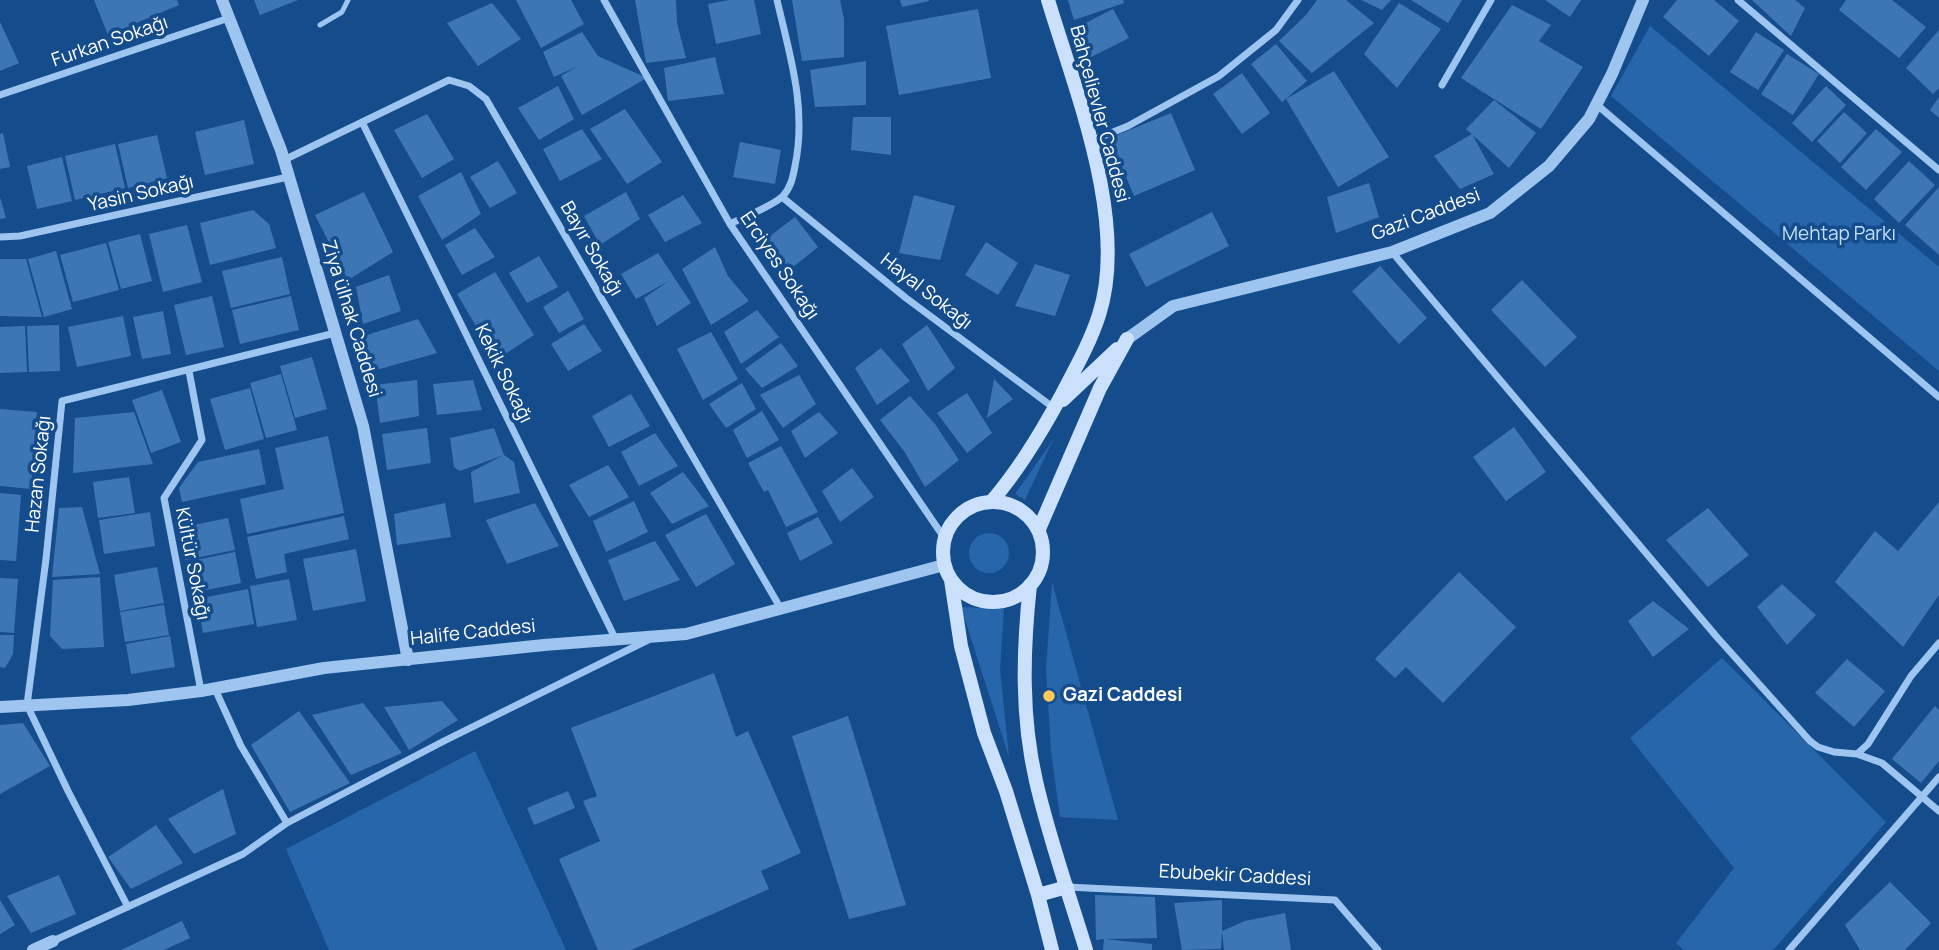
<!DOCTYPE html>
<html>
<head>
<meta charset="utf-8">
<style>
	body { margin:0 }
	canvas { display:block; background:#154c8c }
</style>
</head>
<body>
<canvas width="1939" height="950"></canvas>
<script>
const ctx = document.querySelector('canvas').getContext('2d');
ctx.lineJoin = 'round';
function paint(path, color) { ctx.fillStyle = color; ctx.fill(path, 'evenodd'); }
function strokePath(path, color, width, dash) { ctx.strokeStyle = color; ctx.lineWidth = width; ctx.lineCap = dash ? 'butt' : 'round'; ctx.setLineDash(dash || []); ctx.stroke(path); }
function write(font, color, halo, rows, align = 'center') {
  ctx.font = font + ' Manrope,sans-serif'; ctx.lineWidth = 7; ctx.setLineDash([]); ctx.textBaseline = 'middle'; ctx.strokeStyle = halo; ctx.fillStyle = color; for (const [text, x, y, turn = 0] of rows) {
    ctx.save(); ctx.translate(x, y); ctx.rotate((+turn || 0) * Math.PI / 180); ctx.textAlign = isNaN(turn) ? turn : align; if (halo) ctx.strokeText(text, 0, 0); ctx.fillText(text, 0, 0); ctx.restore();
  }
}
paint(new Path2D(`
	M1650 26 1939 267V371L1611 96Z
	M1053 440 1025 500 1015 494Z
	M969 553a20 20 0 1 1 40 0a20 20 0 1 1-40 0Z
	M1052 582 1118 820 1060 817 1051 751 1046 670Z
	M961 607 1004 609 1000 669 1009 757Z
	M1722 658 1886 822 1773 950H1684L1676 943 1734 868 1630 738Z
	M475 751 566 950H329L286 849Z`), '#2766ab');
paint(new Path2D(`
	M94 0H177L179 5 108 35Z
	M254 0H298L260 15Z
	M516 0H571L584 24 541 48Z
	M635 0H676L677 23 686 58 646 63Z
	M729 0H754L761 34 716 44 708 4Z
	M792 0H840L844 19V57L802 61Z
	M900 0H929V1L902 7Z
	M1068 0H1123L1124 3 1074 20Z
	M1317 0H1346L1374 23 1312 73 1279 41 1306 15Z
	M1361 0H1391L1382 10Z
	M1411 0H1462L1448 23Z
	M1545 0H1581L1570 17Z
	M1677 0H1714L1739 21 1709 56 1663 17Z
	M1752 0H1795L1805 8 1791 36Z
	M1846 0H1892L1926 27 1899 58 1839 10Z
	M492 3 521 39 478 66 447 23Z
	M1399 3 1441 29 1397 88 1364 54Z
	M1512 5 1551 25 1539 41 1583 67 1541 129 1461 78Z
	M978 9 991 78 899 95 886 26Z
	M1113 9 1129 38 1085 60 1070 31Z
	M0 22 19 63 0 71Z
	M1939 30V88L1933 94 1906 68Z
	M582 32 598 56 647 78 582 115 561 76 578 66 554 77 543 52Z
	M1756 32 1784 50 1758 90 1730 72Z
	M1276 44 1307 81 1282 102 1251 64Z
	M1787 54 1819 74 1793 115 1761 94Z
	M715 57 724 94 668 101 664 68Z
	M866 61V105L815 107 810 70Z
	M1334 71 1389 157 1338 187 1286 99Z
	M1242 73 1270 113 1242 134 1213 94Z
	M558 86 574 119 539 140 518 108Z
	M1826 86 1846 105 1812 142 1792 123Z
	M1939 97V118L1930 110Z
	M1494 100 1536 133 1509 168 1466 129Z
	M625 109 662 162 627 184 590 129Z
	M1844 112 1867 133 1840 163 1817 141Z
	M1171 113 1195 170 1134 196 1110 138Z
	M427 114 454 159 422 178 394 130Z
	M853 117H891V155L851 150Z
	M244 120 254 164 205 175 195 132Z
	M582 129 602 159 560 181 543 149Z
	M1876 129 1902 152 1866 190 1841 167Z
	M3 133 10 167 0 169V134Z
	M1472 134 1494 174 1460 189 1434 156Z
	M157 135 167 178 128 188 118 144Z
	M740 142 781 150 775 184 733 177Z
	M115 144 125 188 75 200 65 156Z
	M62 157 72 201 37 209 27 166Z
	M498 161 517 193 490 208 470 177Z
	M1909 161 1935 185 1899 223 1874 199Z
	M461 172 481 214 442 240 418 196Z
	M1369 183 1379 217 1336 233 1327 197Z
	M1939 187V255L1905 225Z
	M364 192 393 252 348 280 315 215Z
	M626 192 640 219 600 245 584 216Z
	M683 195 702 223 665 242 648 215Z
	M914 195 955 206 940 260 899 253Z
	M0 197 6 218 0 219Z
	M253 210 269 224 276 248 210 265 200 223Z
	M1212 212 1229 246 1146 287 1129 254Z
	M795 217 818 247 782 276 760 247 761 243Z
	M187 225 202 282 163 292 149 234Z
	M475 228 495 257 462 275 445 245Z
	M140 234 152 281 121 289 108 242Z
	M986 242 1018 263 998 295 965 275Z
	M106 243 119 290 73 302 60 255Z
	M715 247 728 276 749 301 711 325 682 269Z
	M56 251 72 309 44 317 28 259Z
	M658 253 691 303 657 326 644 298 669 281 636 299 621 274Z
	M539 256 558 287 527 303 509 273Z
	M282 257 290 294 231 308 222 271Z
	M0 259H26L42 317 0 316Z
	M1035 264 1070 275 1055 316 1015 306Z
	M1380 266 1427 318 1399 344 1352 291Z
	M495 272 534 335 496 360 457 294Z
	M389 275 401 311 363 324 356 287Z
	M1522 280 1577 337 1545 367 1491 310Z
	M568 291 584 319 559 333 543 307Z
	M212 296 224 347 186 355 174 305Z
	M291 296 299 330 240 344 232 310Z
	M757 310 779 337 741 364 724 332Z
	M163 311 171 354 142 359 133 317Z
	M123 316 131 356 77 367 68 327Z
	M418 319 437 353 362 374 354 339Z
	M584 324 602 351 568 371 551 344Z
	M59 325 60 371 29 372 27 326Z
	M927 325 955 368 928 391 902 344Z
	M25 326 27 372 0 373V327Z
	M711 332 738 379 703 400 677 349Z
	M781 343 798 366 762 388 745 369Z
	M881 348 910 381 877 405 855 368Z
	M312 357 327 409 295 418 280 366Z
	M281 374 297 430 266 438 250 383Z
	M799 375 816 404 783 428 760 395Z
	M994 379 1013 399 987 418Z
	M417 380 419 416 380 423 375 385Z
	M473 380 482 410 437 415 433 384Z
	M742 383 756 409 726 428 709 404Z
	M250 388 264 439 225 450 210 399Z
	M162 390 181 442 151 453 132 400Z
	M967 393 992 433 967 453 937 413Z
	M631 394 650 426 609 447 592 416Z
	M910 396 935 424 959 460 925 487 904 451 880 420Z
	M0 409 37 412 31 489 0 486Z
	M762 411 779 440 747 458 733 430Z
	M134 412 153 464 73 473 75 418Z
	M819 412 838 433 805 458 791 431Z
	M1514 427 1546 472 1506 501 1473 457Z
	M427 428 431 463 387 470 382 434Z
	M494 428 504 455 460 471 454 467 450 438Z
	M655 433 678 466 639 486 621 452Z
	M328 436 344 513 247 534 240 499 284 489 275 448Z
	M781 446 818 512 786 527 768 490 764 492 748 463Z
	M259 449 266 484 182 502 179 488 198 462Z
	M504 455 514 462 520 493 474 503 471 472Z
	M608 465 629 497 589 517 569 485Z
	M852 468 874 497 840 522 822 491Z
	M683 472 709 506 672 524 650 493Z
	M129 477 135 513 98 518 93 482Z
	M0 493 21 495 16 561 0 560Z
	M634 501 648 532 606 552 593 521Z
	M1939 502V595L1903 647 1835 582 1875 531 1898 551Z
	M445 503 451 537 397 545 394 514Z
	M535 503 559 546 507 564 486 520Z
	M82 507 100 574 52 577 59 508Z
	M1708 508 1749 555 1708 587 1666 540Z
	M150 512 155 546 104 554 99 520Z
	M706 514 735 564 696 587 665 535Z
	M344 516 349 539 284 554 287 572 256 579 247 537Z
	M818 517 833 543 800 561 787 533Z
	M228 518 235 550 185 560 179 528Z
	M655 541 680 580 624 601 608 560Z
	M356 549 366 601 313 611 303 559Z
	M235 552 241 583 192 593 186 562Z
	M157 567 164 603 120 611 114 575Z
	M1459 572 1516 627 1443 703 1406 667 1395 678 1375 659Z
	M100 577 104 647 62 649 50 636 53 580Z
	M0 578 18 579 14 633 0 632Z
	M289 579 297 620 257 627 250 586Z
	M1782 584 1816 615 1787 645 1757 607Z
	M248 589 254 624 203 633 197 599Z
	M1653 601 1689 629 1653 657 1628 621Z
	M164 605 169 635 125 642 120 612Z
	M0 635H14L13 654 5 668 0 667Z
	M170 636 175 667 131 674 126 644Z
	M1847 659 1885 691 1854 727 1815 693Z
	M714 673 736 737 748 731 801 853 761 871 769 889 631 950H598L559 859 600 841 583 801 597 796 571 728Z
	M442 701 458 720 409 750 384 707Z
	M363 703 402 753 351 775 312 715Z
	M1935 706 1939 710V761L1921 783 1892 759Z
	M299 711 350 783 290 812 251 745Z
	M848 716 906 905 849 919 792 736Z
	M23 723 50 766 0 794V725Z
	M223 789 236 834 194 854 168 819Z
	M568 791 575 808 534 825 527 808Z
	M156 825 183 863 131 889 108 857Z
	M59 875 76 914 31 933 7 896Z
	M1890 882 1931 923 1905 950H1860L1845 925Z
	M1095 895 1155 897 1157 938 1104 939 1152 944V950H1103L1104 939 1096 940Z
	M0 900 15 925 0 934Z
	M1222 900V931L1245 921 1285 913 1291 950H1224L1222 931 1221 949 1182 950 1174 903Z
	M182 921 190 938 164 950H121Z`), '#3d76b5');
strokePath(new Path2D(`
	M320 25 342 12 348 0`), '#9ec5f0', 5);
strokePath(new Path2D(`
	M604 0 730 224 945 539
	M1738 0 1939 170
	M1442 85 1491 0
	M0 95 229 18
	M1596 104 1939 397
	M362 122 616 640
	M1091 141 1128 126 1219 76 1276 30 1298 0
	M284 160 449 80 469 86 486 99 781 609
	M782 197 906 298 1054 408
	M730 224C744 217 773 206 783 196 791 187 793 177 795 166 807 108 790 56 777 0
	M0 237 20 236 288 177
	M1392 252 1716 636 1810 741 1818 747 1834 752 1857 754 1882 763 1939 811
	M189 371 202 440 164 498 201 691
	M215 689 241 746 287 823
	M1857 754 1868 744 1911 676 1939 643
	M1067 887 1335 900 1378 950
	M128 907 68 791 27 705 46 559 62 401 335 333
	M53 941 243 854 287 823 444 741 648 640
	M1789 950 1939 777`), '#9ec5f0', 7);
strokePath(new Path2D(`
	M222 0 281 150 363 426 408 660
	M1127 339 1173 306 1392 252 1490 213 1549 166 1589 119 1612 74 1643 0
	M0 707 128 700 201 691 324 668 544 645 686 634 944 565
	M33 950 53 941`), '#9ec5f0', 12);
strokePath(new Path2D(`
	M1063 400 1117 349
	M943 552a50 50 0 1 1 100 0a50 50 0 1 1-100 0Z
	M991 502C1019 470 1041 433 1061 396 1075 369 1090 343 1099 315 1129 222 1075 90 1048 0
	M1039 529 1100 388 1127 339
	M951 580 961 646 984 733 1006 791 1038 895 1052 950
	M1030 585C1023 650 1021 716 1036 781 1049 838 1069 894 1086 950
	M1038 895 1067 887`), '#cbe1fb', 14);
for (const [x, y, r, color] of [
	[1049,696,7,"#ffcc5c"]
]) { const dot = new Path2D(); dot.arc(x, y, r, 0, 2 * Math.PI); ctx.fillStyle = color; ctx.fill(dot); strokePath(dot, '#154c8c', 2.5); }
write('19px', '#fff', '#154c8c', [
	["Furkan Sokağı",110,42,-19],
	["Bahçelievler Caddesi",1099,114,75],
	["Yasin Sokağı",141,194,-13],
	["Gazi Caddesi",1426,215,-21],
	["Bayır Sokağı",591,249,60],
	["Erciyes Sokağı",779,266,56],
	["Hayal Sokağı",926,292,38],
	["Ziya ülhak Caddesi",351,319,73],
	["Kekik Sokağı",503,374,64],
	["Hazan Sokağı",39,474,-84],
	["Kültür Sokağı",192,564,79],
	["Halife Caddesi",473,633,-6],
	["Ebubekir Caddesi",1235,876,3]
]);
write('19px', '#c4dffb', '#154c8c', [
	["Mehtap Parkı",1839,235]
]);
write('bold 19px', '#fff', '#154c8c', [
	["Gazi Caddesi",1063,696]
], 'left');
</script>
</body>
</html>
